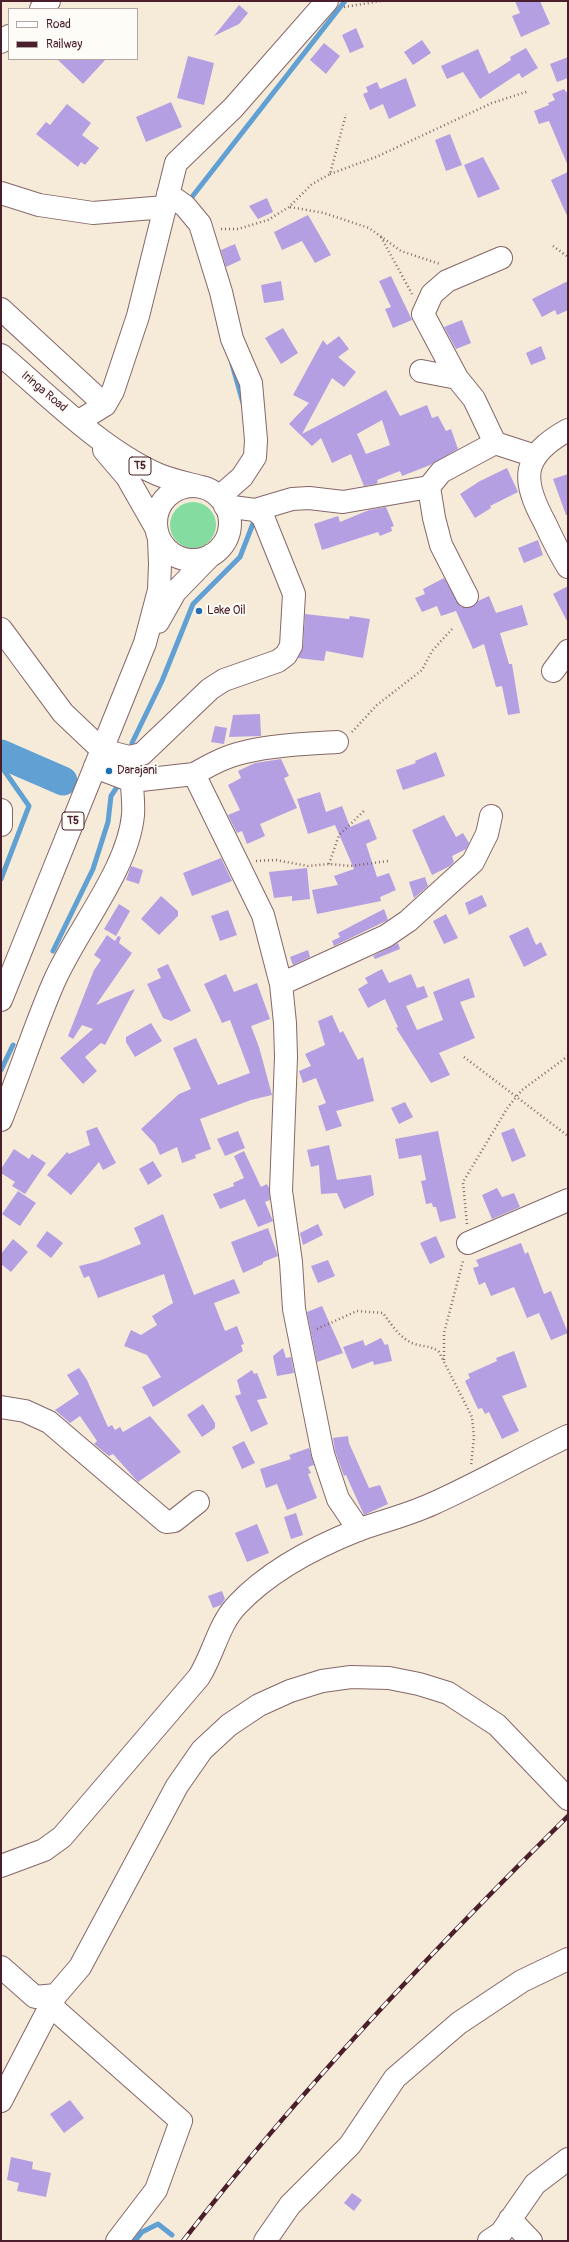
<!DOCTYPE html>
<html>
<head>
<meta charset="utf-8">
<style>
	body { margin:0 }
	#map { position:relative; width:569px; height:2242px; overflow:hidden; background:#f6ebd8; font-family:Pangolin,sans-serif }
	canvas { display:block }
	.frame { position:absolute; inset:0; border:2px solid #4a1f2b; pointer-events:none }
	.legend { position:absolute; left:8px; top:8px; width:130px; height:52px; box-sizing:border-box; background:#fdfcf7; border:1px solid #b5a4a5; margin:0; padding:5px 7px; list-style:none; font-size:12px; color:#4a1f2b }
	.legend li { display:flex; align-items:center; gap:8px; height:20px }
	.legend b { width:20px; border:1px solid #b5a4a5 }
</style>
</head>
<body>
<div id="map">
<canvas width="569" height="2242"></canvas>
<div class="frame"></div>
<ul class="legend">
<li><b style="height:5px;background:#fff"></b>Road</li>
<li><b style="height:5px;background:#4a1f2b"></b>Railway</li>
</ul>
</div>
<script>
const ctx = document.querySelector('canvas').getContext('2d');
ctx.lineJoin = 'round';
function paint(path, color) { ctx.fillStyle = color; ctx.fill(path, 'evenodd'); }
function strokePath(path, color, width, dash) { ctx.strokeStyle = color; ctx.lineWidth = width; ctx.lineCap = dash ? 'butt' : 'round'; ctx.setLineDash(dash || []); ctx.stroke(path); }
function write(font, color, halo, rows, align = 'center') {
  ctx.font = font + ' Pangolin,sans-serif'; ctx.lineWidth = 4; ctx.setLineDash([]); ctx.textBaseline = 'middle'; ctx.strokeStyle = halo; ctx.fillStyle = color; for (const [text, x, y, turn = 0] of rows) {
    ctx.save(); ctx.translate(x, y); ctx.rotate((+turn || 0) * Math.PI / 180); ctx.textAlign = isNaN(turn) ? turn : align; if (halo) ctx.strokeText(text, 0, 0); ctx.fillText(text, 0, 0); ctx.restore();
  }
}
paint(new Path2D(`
	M170 525a23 23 0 1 1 46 0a23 23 0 1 1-46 0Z`), '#84dca1');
strokePath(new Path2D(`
	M188 202 345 1
	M232 364 243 403
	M132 743 162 681 193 604 240 557 254 521
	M1 879 29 806 1 766 6 756
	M53 951 93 869 108 822 111 796 117 787
	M1 1070 13 1045
	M135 2241 142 2232 158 2224 172 2235`), '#61a0d3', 5);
strokePath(new Path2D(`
	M1 754 63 781`), '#61a0d3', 29);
paint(new Path2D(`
	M515 1H540L550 24 521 37 512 16 520 13Z
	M239 5 248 13 239 24 214 36Z
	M356 28 364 47 350 53 342 35Z
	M422 40 431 53 413 65 404 52Z
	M324 43 340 56 326 74 310 60Z
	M526 48 538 68 522 78 519 73 480 99 463 72 447 79 441 66 478 49 489 74 511 60 510 57Z
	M188 56 214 63 204 105 177 98Z
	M568 57V78L557 82 550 64Z
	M57 59H106L83 84Z
	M406 78 416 106 389 119 383 104 370 110 363 94 368 92 366 87 377 82 380 89Z
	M564 89 568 94V166L549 121 539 124 534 111 549 105 548 103 555 100 552 94Z
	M171 102 182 127 146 142 136 117Z
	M67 104 91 123 82 135 99 148 85 165 81 162 78 167 36 134 46 122 50 125Z
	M450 134 462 165 446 171 435 140Z
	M483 157 500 189 478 198 464 165Z
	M568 172V218L551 180Z
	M267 198 273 212 258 219 249 206Z
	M308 215 331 255 315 263 302 241 282 250 274 232Z
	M235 244 241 260 226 267 221 250Z
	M391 276 412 320 393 328 385 309 391 307 379 281Z
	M281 281 284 300 264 303 261 285Z
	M568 281V310L557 315 555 310 542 317 532 299Z
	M462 320 471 343 456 349 444 327Z
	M283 328 298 353 281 364 265 338Z
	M339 336 349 349 338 357 356 372 344 387 332 378 302 434 386 390 400 416 427 405 432 418 438 416 446 431 451 429 458 449 430 465 402 476 400 471 377 480 378 482 376 484 364 486 351 454 332 463 321 438 312 446 289 424 309 403 293 395 323 340 327 345ZM382 420 390 445 366 454 357 434Z
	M541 346 546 359 531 365 526 353Z
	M507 468 518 492 490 506 491 508 475 518 460 494 480 481Z
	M568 474V515H566L553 479Z
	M386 507 394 526 391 527 392 531 380 536 378 532 322 550 314 524 338 516 340 522 369 510Z
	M538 540 543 555 524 563 518 548Z
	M444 578 461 607H472L478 601 489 596 496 613 522 605 528 625 500 633 509 664H512L520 713 508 715 502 686 496 687 484 644 473 649 456 611 441 616 437 606 422 612 415 598 425 594 423 589Z
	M568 586V623L553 594Z
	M305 614 349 619 350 616 370 619 363 658 326 651 324 661 298 658 303 647Z
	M260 714 261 736 229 737 233 715Z
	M215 726 227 728 224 744 211 742Z
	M436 752 445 776 403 790 396 770 416 763 415 761Z
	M281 759 289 776 284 778 297 808 260 824 265 836 247 844 242 831 237 833 228 815 240 810 228 785 241 778 238 771 255 763Z
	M320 792 326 812 342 806 350 827 369 819 377 839 366 844 377 877 389 873 396 890 380 897 381 901 317 914 312 890 338 885 334 876 354 869 335 825 308 834 297 799Z
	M444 815 456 837 463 833 469 843 466 849 452 856 454 862 450 866 432 875 412 830Z
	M221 858 232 881 192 896 183 873Z
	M131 866 143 870 139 884 126 880Z
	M307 868 310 899 292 901V896L274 898 269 872Z
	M425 877 428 886 414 898 409 882Z
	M482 895 487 906 469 915 465 903Z
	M161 896 178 911V916L159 935 141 919Z
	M119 904 130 911 116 936 104 929Z
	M384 909 388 920 334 946 332 941 340 937 338 933Z
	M228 910 237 935 220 941 211 916Z
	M446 914 458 938 444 944 433 921Z
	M528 927 536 945 541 942 547 955 524 967 509 936Z
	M107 935 115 941 118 936 121 937 119 943 132 953 96 1005 135 989 105 1045 101 1043 85 1057 97 1071 83 1084 60 1058 93 1029 82 1025 73 1039 68 1036 94 970 101 960 94 955Z
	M398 943 400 949 375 959 373 956Z
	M308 950 310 957 293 965 290 957Z
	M168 964 191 1011 171 1021 163 1018 147 984 161 978 157 969Z
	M382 969 389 983 411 974 417 988 424 986 428 997 406 1006 417 1030 443 1020 433 992 469 978 475 997 460 1002 475 1038 439 1053 450 1075 431 1083 396 1028 398 1027 385 999 368 1008 358 989 368 983 365 978Z
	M226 974 234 992 257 983 270 1019 251 1026 259 1047 272 1095 251 1100 200 1119 211 1149 195 1155 196 1158 182 1163 177 1147 160 1155 155 1144 141 1129 179 1094 191 1089 173 1048 196 1038 218 1085 250 1073 230 1020 222 1023 204 984Z
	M332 1015 340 1033 343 1031 358 1060 363 1057 374 1101 336 1111 342 1126 326 1131 318 1106 326 1103 316 1078 303 1083 299 1071 311 1066 305 1054 325 1045 318 1021Z
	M151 1023 162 1041 135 1057 126 1042V1037Z
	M405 1102 413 1117 399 1124 391 1108Z
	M97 1127 116 1163 103 1170 99 1162 71 1195 47 1175 67 1152 69 1154 90 1145 86 1131Z
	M514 1128 526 1156 512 1162 501 1133Z
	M238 1131 245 1148 225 1156 217 1139Z
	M438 1131 456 1218 440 1222 436 1207H433L432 1203 426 1204 421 1181 426 1180 421 1155 399 1159 395 1139Z
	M329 1145 337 1180 371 1175 374 1195 344 1209 337 1193 321 1194 319 1165 311 1167 307 1150Z
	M14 1149 29 1159 32 1154 46 1163 25 1194 12 1186 15 1182 1 1173V1169Z
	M244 1151 261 1187 267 1184 269 1188 270 1200 265 1202 273 1221 258 1227 245 1199 220 1209 213 1194 234 1186 233 1183 244 1178 234 1156Z
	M153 1161 162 1176 148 1185 139 1169Z
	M497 1188 502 1197 514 1193 520 1207 492 1219 482 1195Z
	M18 1191 36 1203 20 1226 2 1214Z
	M163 1214 194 1295 234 1279 240 1293 214 1303 225 1331 237 1326 244 1344 241 1345 243 1351 153 1407 142 1387 161 1377 147 1355 124 1346 131 1330 141 1335 157 1325 152 1316 173 1303 164 1274 98 1298 89 1276 84 1278 79 1266 99 1261 141 1244 134 1228Z
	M318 1224 323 1235 303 1245 300 1233Z
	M268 1228 278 1256 263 1262V1264L243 1273 231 1242Z
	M47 1231 63 1243 51 1258 36 1246Z
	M436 1236 445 1257 430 1264 420 1243Z
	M13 1239 28 1252 11 1272 1 1264V1254Z
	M521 1243 525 1254 528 1252 544 1294 551 1291 568 1333 551 1340 539 1313 527 1318 514 1287 491 1296 485 1282 479 1285 473 1268 479 1266 476 1260Z
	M328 1260 335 1276 318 1283 311 1266Z
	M322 1306 343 1353 317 1362 307 1312Z
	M381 1338 385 1345 388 1344 392 1361 374 1365 373 1361 352 1369 343 1347 363 1340 365 1346Z
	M283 1348 286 1358 291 1357 294 1373 277 1376 273 1356Z
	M514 1351 527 1387 502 1396 519 1431 502 1439 489 1412 485 1414 482 1408 478 1409 465 1381 470 1378 468 1374 497 1361 496 1358Z
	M79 1368 87 1380 108 1427 112 1425 115 1430 120 1427 123 1432 150 1416 181 1452 138 1482 113 1454 109 1456 94 1444 97 1441 80 1416 70 1423 55 1410 79 1394 67 1375Z
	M252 1370 254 1374 257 1373 267 1398 257 1400 268 1424 251 1432 235 1396 241 1394 237 1380Z
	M203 1404 215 1423V1428L202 1437 187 1415Z
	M348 1436 349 1443 369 1488 380 1485 388 1504 364 1515 346 1475 344 1476 335 1451 333 1438Z
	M244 1441 255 1463 242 1469 232 1447Z
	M309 1448 314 1465 308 1467 311 1473 308 1474 317 1498 287 1510 277 1484 266 1488 260 1469 291 1459 289 1455Z
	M296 1513 303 1535 291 1539 284 1517Z
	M257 1524 269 1553 247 1562 235 1533Z
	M222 1591 225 1599 221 1605 213 1608 208 1596Z
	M70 2100 84 2118 64 2133 50 2114Z
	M11 2157 33 2162 32 2169 51 2173 46 2197 17 2191 19 2183 7 2180Z
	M352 2193 362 2200 354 2211 344 2203Z`), '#b39fe2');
const minor = new Path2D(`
	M41 9 49 1
	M1 42 9 36
	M1 193 39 205 93 213 165 207
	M168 194 185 206 200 224 221 292 232 339 251 383 256 440 255 457 242 477 219 497
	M1 309 105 405
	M421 371 457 378 474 399 495 443 535 456
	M457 378 423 314 432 294 447 281 501 258
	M79 421 105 405 113 391 138 316 176 163 233 108 327 1
	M568 430C521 456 521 479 545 523 552 538 559 553 568 567
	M255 510 292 499 309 498 343 502 429 487
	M467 596 441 545 434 518 429 487 441 472 495 443
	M1 629 63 713 102 750 129 757 142 754 210 689 224 680 278 661 286 655 291 646 294 594 263 517 255 510 225 506
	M553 671 568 651
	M194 774C210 765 226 756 245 752 274 745 306 744 337 742
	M132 781 194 774 263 915 281 984 285 1023 286 1057 281 1191 291 1262 294 1309 323 1454 338 1499 359 1530
	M1 810V825
	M281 984 386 936 408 921 473 862 487 834 491 816
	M1 1120C19 1075 34 1028 53 984 75 932 128 870 133 815 134 804 132 792 132 781L95 767
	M468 1243 568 1200
	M1 1407 25 1411 49 1422 166 1522 174 1521 198 1502
	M1 1866 44 1850 62 1837 199 1677C214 1653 218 1625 237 1605 269 1571 315 1547 358 1530 383 1521 408 1515 432 1504 479 1483 522 1458 568 1436
	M1 1967 35 1997 56 1995 80 1967 177 1786 202 1750 229 1725 259 1705 290 1691 322 1681 351 1677 389 1678 419 1684 448 1693 497 1725 568 1799
	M51 2006 181 2121 156 2190 117 2241
	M1 2101 56 1995
	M510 2219 531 2241
	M265 2241 290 2205 350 2145 395 2078 459 2023 522 1981 568 1959
	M489 2241 501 2233 535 2184 568 2159`);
const highway = new Path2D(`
	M1 355C48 395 101 449 157 474 171 480 186 483 201 487
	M104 450 127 477 155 526
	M156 523a37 37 0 1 1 74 0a37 37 0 1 1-74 0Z
	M158 622 175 592 211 555
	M1 1000 145 643 159 590 160 564 159 539`);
strokePath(minor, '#866668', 24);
strokePath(highway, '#866668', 24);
strokePath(new Path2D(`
	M344 7 381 1
	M330 174 376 157 492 103 529 91
	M290 207 324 213 369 228 401 251 440 264
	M221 229H238L268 220 289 207 312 184 330 174 346 114
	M381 237 412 294
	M553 246 568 257
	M352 732 377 705 422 670 432 651 452 629
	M256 861 276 860 308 866 329 864 351 866 388 861
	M329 864 339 835 365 810
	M464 1057 568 1136
	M467 1224 463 1182 508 1107 522 1090 568 1056
	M317 1329 357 1311 383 1313C391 1324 399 1337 412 1343 421 1347 431 1345 439 1352L472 1417 474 1437 471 1466
	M444 1360V1333L463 1261`), '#866668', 2.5, [1, 3]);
strokePath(minor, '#fff', 22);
strokePath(highway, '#fff', 22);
const rail = new Path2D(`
	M183 2241C300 2090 432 1951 568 1816`);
strokePath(rail, '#4a1f2b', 4.5);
strokePath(rail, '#fdfcf7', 3, [9]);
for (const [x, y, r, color] of [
	[199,611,4,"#1f6fb2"],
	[109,771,4,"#1f6fb2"]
]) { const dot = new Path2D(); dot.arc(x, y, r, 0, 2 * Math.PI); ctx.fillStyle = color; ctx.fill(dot); strokePath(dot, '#fdfcf7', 1.5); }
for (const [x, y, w] of [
	[140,466,22],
	[73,821,22]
]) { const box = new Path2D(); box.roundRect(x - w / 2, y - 9, w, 18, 3); ctx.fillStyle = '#fdfcf7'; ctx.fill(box); strokePath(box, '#4a1f2b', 1); }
write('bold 11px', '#4a1f2b', null, [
	["T5",140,466],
	["T5",73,821]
]);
write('12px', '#4a1f2b', '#fdfcf7', [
	["Iringa Road",44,392,40]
]);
write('12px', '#4a1f2b', '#fdfcf7', [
	["Lake Oil",207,611],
	["Darajani",117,771]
], 'left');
</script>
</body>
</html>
